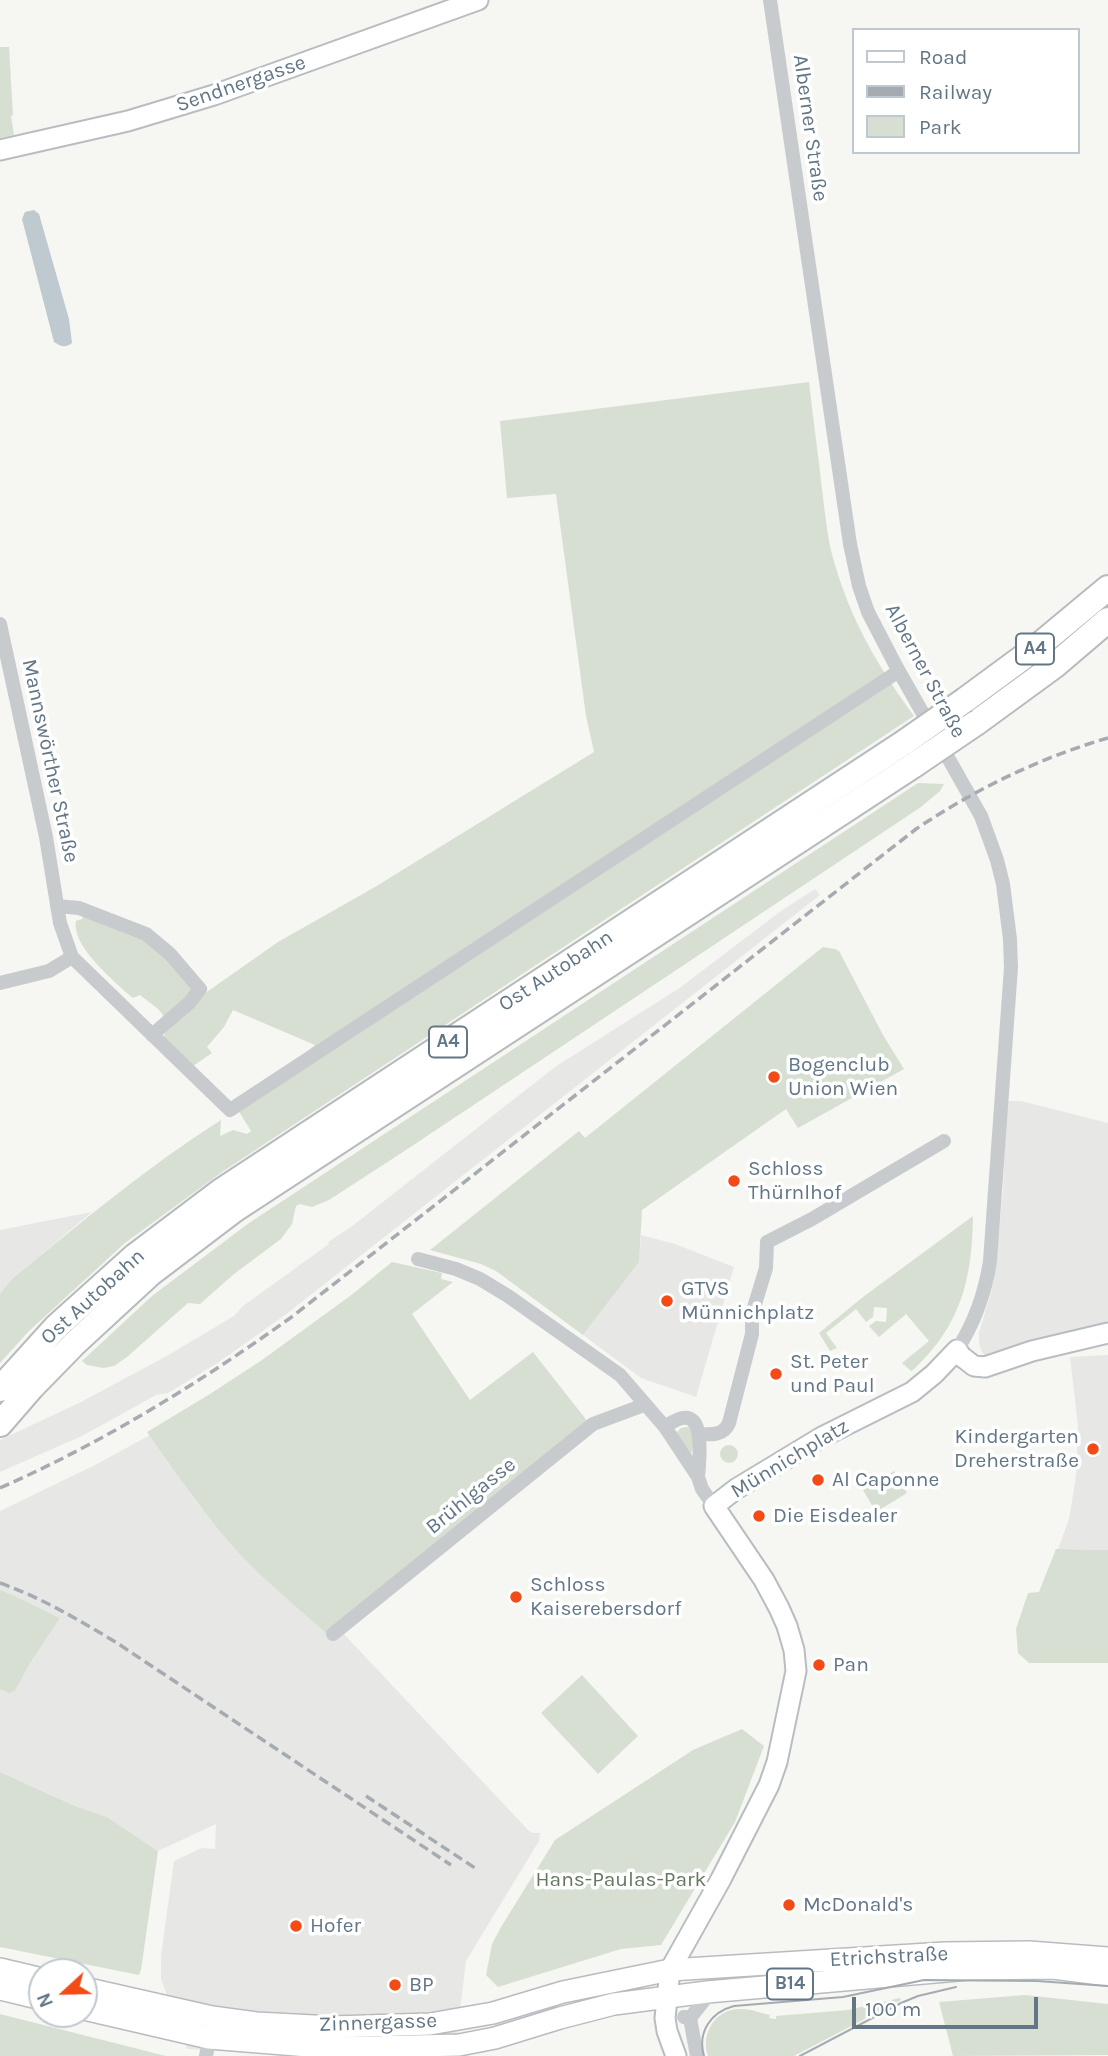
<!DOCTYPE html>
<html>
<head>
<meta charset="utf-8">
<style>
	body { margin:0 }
	#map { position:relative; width:1108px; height:2056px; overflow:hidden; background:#f6f6f2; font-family:Karla,sans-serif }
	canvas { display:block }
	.legend { position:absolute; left:852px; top:28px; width:228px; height:126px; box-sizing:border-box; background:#fff; border:2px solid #c0c8cf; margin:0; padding:9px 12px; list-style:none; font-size:21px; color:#627686 }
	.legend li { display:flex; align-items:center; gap:14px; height:35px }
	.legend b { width:35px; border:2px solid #c0c8cf }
	.north { position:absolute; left:28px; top:1958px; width:70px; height:70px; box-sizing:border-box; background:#fff; border:2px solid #c0c8cf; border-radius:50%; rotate:248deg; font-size:19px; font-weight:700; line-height:28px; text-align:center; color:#627686 }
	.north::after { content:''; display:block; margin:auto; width:24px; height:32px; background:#f34a16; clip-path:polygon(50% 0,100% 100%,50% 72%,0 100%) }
	.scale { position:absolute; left:852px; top:1997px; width:186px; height:32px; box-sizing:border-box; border:4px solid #627686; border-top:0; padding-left:9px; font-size:21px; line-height:24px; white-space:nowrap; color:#627686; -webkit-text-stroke:5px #fff; paint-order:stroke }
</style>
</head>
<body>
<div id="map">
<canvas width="1108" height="2056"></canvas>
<ul class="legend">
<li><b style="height:9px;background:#fff"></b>Road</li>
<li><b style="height:9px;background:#a5abb1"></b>Railway</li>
<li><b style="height:19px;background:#d7dfd3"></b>Park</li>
</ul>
<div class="north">N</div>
<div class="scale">100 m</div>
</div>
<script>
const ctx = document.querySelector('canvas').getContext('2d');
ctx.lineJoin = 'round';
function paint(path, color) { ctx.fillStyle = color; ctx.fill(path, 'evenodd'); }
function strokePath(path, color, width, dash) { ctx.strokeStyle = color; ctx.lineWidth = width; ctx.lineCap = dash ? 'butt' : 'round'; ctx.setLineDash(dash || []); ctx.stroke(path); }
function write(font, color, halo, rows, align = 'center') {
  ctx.font = font + ' Karla,sans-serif'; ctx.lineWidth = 7; ctx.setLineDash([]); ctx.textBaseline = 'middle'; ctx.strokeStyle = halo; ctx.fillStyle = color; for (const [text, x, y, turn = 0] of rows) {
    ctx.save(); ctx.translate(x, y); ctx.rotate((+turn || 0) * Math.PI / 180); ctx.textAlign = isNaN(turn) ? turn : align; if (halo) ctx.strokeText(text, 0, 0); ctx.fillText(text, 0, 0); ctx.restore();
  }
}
paint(new Path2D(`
	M815 889 820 895 797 913 285 1315 219 1362 168 1393 156 1395 82 1436 0 1472V1440L81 1402 165 1357 234 1316 243 1306 322 1249 329 1244 328 1242 351 1227 555 1067 681 987 781 911Z
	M1007 1101H1021L1108 1123V1328L987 1357 982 1352 979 1344V1333L991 1292 996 1263 1003 1190Z
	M92 1212 12 1279 0 1294V1230Z
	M641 1235 675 1244 734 1267 696 1397 641 1378 583 1335 639 1262Z
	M1108 1355V1550L1058 1549 1069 1519 1076 1476 1078 1426 1070 1357Z
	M150 1435 197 1503 229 1541 272 1585 335 1641 344 1634 529 1831 533 1833H540L539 1841 466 1961 455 2051 311 2056 187 2049 161 1979V1956L174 1861 202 1848 215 1849 216 1824 158 1851 107 1817 75 1806 0 1772V1689L10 1694 60 1618 15 1596 0 1590V1511L97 1464Z`), '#e7e8e6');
paint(new Path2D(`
	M0 47H9L13 115 11 116 14 135 0 138Z
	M809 382C813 418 818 453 822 489 825 512 827 536 833 558 850 619 877 665 914 716L222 1172 125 1243 29 1331 0 1363V1294L12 1279C80 1223 147 1167 221 1120L220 1136 233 1130 247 1134 251 1131 238 1110 315 1045 233 1010 224 1027 207 1047 212 1053 193 1066 164 1037C170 1012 157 1009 140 995L133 998C116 983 71 946 76 921L82 919 83 917C103 922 143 934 157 949 175 968 180 981 204 994L278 942 375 887 594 752 586 716 556 494 507 498 500 421Z
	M918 783 944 784 940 791 921 807 403 1152 329 1200 312 1207 300 1204 296 1206 292 1224 281 1239 234 1274 200 1304 188 1303 127 1357 114 1366 103 1368 87 1365 82 1361 152 1296 249 1223Z
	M823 947 835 949 839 951 883 1035 904 1069 798 1128 786 1109 642 1210 639 1262 583 1335 496 1271 481 1264 430 1250 579 1131 585 1138Z
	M973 1216C972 1280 961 1325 913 1370L911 1371 902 1363 929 1341 906 1314 879 1337 869 1326 876 1321 886 1322 887 1308 874 1307 873 1317 866 1322 856 1309 826 1333 837 1348 830 1351 819 1333 863 1297Z
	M392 1262 442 1273 441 1279 453 1282 412 1314 470 1400 533 1352 588 1422 327 1634C293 1604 258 1575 228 1541 199 1507 173 1469 147 1432L210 1394 262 1360 350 1296Z
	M687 1427 691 1428 695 1436 691 1455 677 1438V1432L681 1428Z
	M720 1454a9 9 0 1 1 18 0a9 9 0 1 1-18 0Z
	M894 1471 907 1493 876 1512 863 1490Z
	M1056 1549 1108 1550V1663H1029L1018 1653 1016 1629 1028 1593 1039 1592Z
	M0 1590 15 1596 60 1618 29 1665 14 1692 12 1691 10 1694 0 1689Z
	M582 1675 638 1736 598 1774 541 1713Z
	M742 1729 764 1746 735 1822 661 1945 621 1949 498 1987 486 1975 492 1944 501 1927 555 1840 693 1750Z
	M0 1772 75 1806 107 1817 158 1851 141 1970 139 1975 0 1947Z
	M1025 1995 1108 2004V2055L953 2056 939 2002Z
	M900 1998 901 2000 794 2056H708C700 2034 716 2007 742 2009 751 2009 760 2013 770 2015L769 2018 776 2019V2016L848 2010Z
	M0 2014 166 2056H0Z`), '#d7dfd3');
paint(new Path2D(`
	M34 210 39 214 69 319 72 343C65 348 62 347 54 342L22 219 25 212Z`), '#becacf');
const secondary = new Path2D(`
	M0 150 128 121 214 95 478 0
	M676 2056 667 2031 665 2018 670 1970 721 1879 769 1785 777 1762 796 1671 794 1650 787 1626 779 1608 764 1580 714 1506 736 1489 822 1437 912 1392 934 1374 957 1350 961 1356 974 1366 985 1367 1032 1351 1108 1333`);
const primary = new Path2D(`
	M0 1969 42 1979
	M84 1988 212 2017 256 2023 333 2027 430 2024 493 2013 563 1992 670 1970 945 1953 1029 1952 1108 1958
	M0 1989 42 1999
	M84 2009 209 2038 333 2048 459 2045 495 2038 560 2018 614 2004 707 1992 969 1969 1053 1968 1108 1975`);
const highway = new Path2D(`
	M965 700 1037 647 1108 588
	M976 723 1054 666 1108 620
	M0 1389 56 1327 135 1256 221 1191 902 744
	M0 1424 32 1387 74 1344 151 1273 234 1210 914 765`);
strokePath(secondary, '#b7bdc1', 23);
strokePath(primary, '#b8bcc0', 24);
strokePath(highway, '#b7bbbe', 28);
strokePath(new Path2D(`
	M770 0 850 544 859 586 868 612 896 666 981 816 997 860 1003 884 1010 939 1011 967 990 1261C985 1294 975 1322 957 1350
	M0 624 46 837 60 923 72 957 230 1110 899 671
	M57 906 79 908 146 934 170 954 200 989 189 1003 152 1035
	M0 983 49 971 72 957
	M418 1259 456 1269 480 1279 508 1296 620 1375 665 1427 698 1477 702 1489 714 1506
	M665 1427C707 1395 700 1454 698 1477
	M700 1434C712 1435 724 1435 729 1423L752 1334V1314L766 1268 767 1242 812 1219 944 1141
	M333 1634 593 1424 644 1405
	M684 2017 690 2018 706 1998
	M690 2018 697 2056
	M206 2056 211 2030`), '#c8cbce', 14);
strokePath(secondary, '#fff', 19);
strokePath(primary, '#fff', 21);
strokePath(highway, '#fff', 24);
strokePath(new Path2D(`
	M704 2056C697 2032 711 2012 734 2006L843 1997 924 1980 1037 1981 1108 1986
	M800 2056 901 2003 918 1996 956 1987`), '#a5abb1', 2);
strokePath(new Path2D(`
	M0 1488C104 1442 201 1382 293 1316L916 829C976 789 1039 758 1108 738
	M0 1583C42 1598 79 1620 117 1643L451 1865
	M366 1796 475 1868`), '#a5abb1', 3.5, [10, 5]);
const highwayBridge = new Path2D(`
	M902 744 965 700
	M914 765 976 723`);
strokePath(highwayBridge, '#b7bbbe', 28, []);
strokePath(highwayBridge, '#fff', 24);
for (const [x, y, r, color] of [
	[774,1077,7,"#f34a16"],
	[734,1181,7,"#f34a16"],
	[667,1301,7,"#f34a16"],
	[776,1374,7,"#f34a16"],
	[1093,1449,7,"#f34a16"],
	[818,1480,7,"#f34a16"],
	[759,1516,7,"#f34a16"],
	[516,1597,7,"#f34a16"],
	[819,1665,7,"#f34a16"],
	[789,1905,7,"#f34a16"],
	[296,1926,7,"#f34a16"],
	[395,1985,7,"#f34a16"]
]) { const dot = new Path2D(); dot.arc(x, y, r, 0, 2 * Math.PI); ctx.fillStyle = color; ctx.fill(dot); strokePath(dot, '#fff', 2.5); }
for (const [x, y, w] of [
	[1035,649,38],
	[448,1042,38],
	[790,1984,46]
]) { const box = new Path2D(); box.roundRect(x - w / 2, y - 15.5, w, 31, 5); ctx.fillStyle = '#fff'; ctx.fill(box); strokePath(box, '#627686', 2); }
write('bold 19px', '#627686', null, [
	["A4",1035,649],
	["A4",448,1042],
	["B14",790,1984]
]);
write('21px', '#627686', '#fff', [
	["Sendnergasse",241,84,-19],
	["Alberner Straße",810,128,82],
	["Alberner Straße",925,671,62],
	["Mannswörther Straße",50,761,78],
	["Ost Autobahn",556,971,-33],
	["Ost Autobahn",93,1297,-42],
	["Münnichplatz",790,1459,-31],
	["Brühlgasse",471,1496,-39],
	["Etrichstraße",889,1957,-3],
	["Zinnergasse",378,2023,-2]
]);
write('21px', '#627686', '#fff', [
	["Bogenclub",788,1065],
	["Union Wien",788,1089],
	["Schloss",748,1169],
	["Thürnlhof",748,1193],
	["GTVS",681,1289],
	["Münnichplatz",681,1313],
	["St. Peter",790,1362],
	["und Paul",790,1386],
	["Kindergarten",1079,1437,"right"],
	["Dreherstraße",1079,1461,"right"],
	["Al Caponne",832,1480],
	["Die Eisdealer",773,1516],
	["Schloss",530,1585],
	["Kaiserebersdorf",530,1609],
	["Pan",833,1665],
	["McDonald's",803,1905],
	["Hofer",310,1926],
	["BP",409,1985]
], 'left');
write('21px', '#63785e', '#fff', [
	["Hans-Paulas-Park",621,1880]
]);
</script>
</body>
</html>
